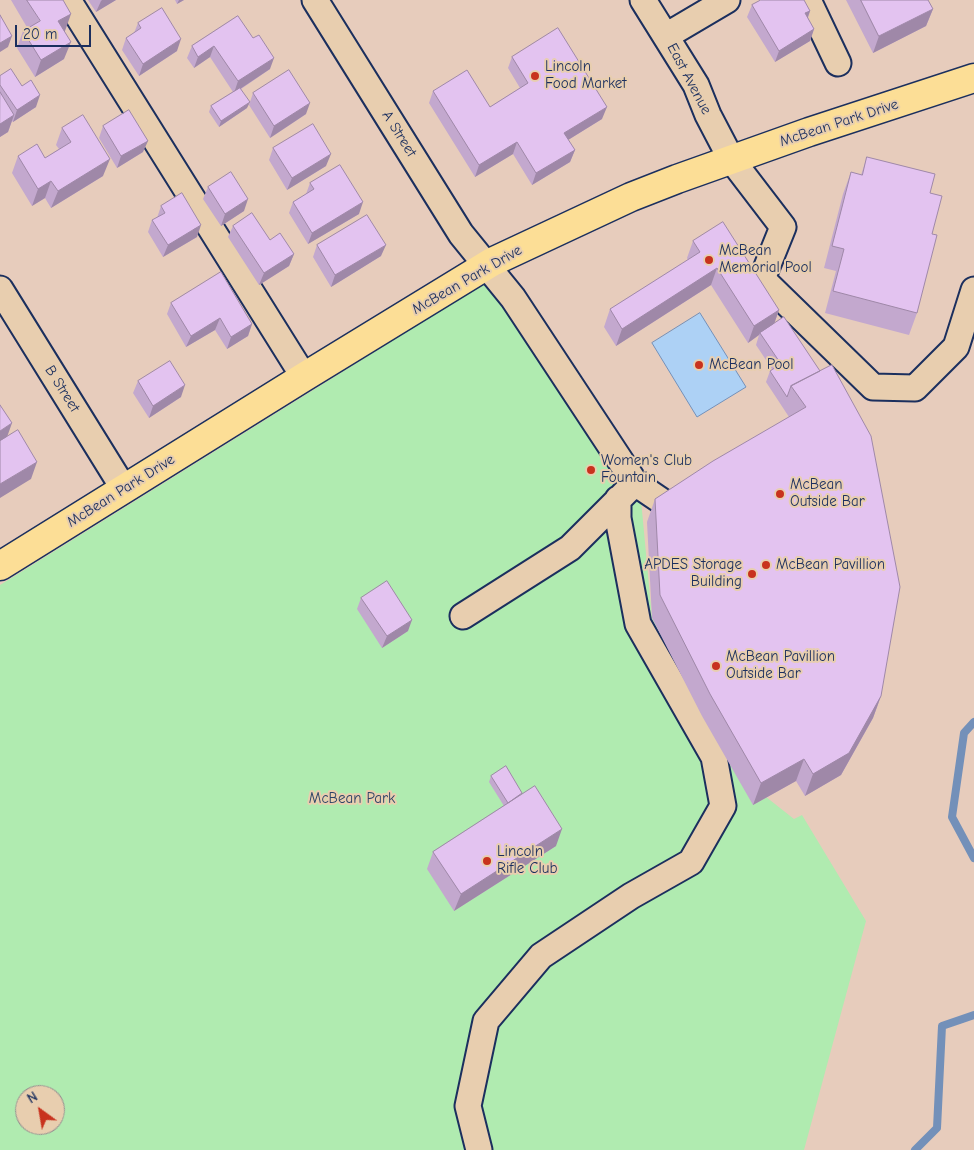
<!DOCTYPE html>
<html>
<head>
<meta charset="utf-8">
<style>
	body { margin:0 }
	#map { position:relative; width:974px; height:1150px; overflow:hidden; background:#e7ccbc; font-family:"Comic Neue",sans-serif }
	canvas { display:block }
	.north { position:absolute; left:15px; top:1085px; width:50px; height:50px; box-sizing:border-box; background:#e8ceaf; border:1px solid #968e8f; border-radius:50%; rotate:328deg; font-size:14px; font-weight:700; line-height:20px; text-align:center; color:#1b2f5e }
	.north::after { content:''; display:block; margin:auto; width:18px; height:22px; background:#c8321e; clip-path:polygon(50% 0,100% 100%,50% 72%,0 100%) }
	.scale { position:absolute; left:15px; top:25px; width:76px; height:22px; box-sizing:border-box; border:2px solid #1b2f5e; border-top:0; padding-left:6px; font-size:15px; line-height:18px; white-space:nowrap; color:#1b2f5e; -webkit-text-stroke:4px #e8ceaf; paint-order:stroke }
</style>
</head>
<body>
<div id="map">
<canvas width="974" height="1150"></canvas>
<div class="north">N</div>
<div class="scale">20 m</div>
</div>
<script>
const ctx = document.querySelector('canvas').getContext('2d');
ctx.lineJoin = 'round';
function paint(path, color) { ctx.fillStyle = color; ctx.fill(path, 'evenodd'); }
function strokePath(path, color, width, dash) { ctx.strokeStyle = color; ctx.lineWidth = width; ctx.lineCap = dash ? 'butt' : 'round'; ctx.setLineDash(dash || []); ctx.stroke(path); }
function write(font, color, halo, rows, align = 'center') {
  ctx.font = font + ' "Comic Neue",sans-serif'; ctx.lineWidth = 4; ctx.setLineDash([]); ctx.textBaseline = 'middle'; ctx.strokeStyle = halo; ctx.fillStyle = color; for (const [text, x, y, turn = 0] of rows) {
    ctx.save(); ctx.translate(x, y); ctx.rotate((+turn || 0) * Math.PI / 180); ctx.textAlign = isNaN(turn) ? turn : align; if (halo) ctx.strokeText(text, 0, 0); ctx.fillText(text, 0, 0); ctx.restore();
  }
}
paint(new Path2D(`
	M498 275 640 489 652 618 761 793 794 819 802 815 866 921 804 1150H0V585ZM25 1095H55V1125H25Z`), '#b0ebb0');
const water = new Path2D(`
	M700 313 746 387 697 417 652 343Z`);
paint(water, '#add1f5');
strokePath(water, '#7390b9', 1);
strokePath(new Path2D(`
	M974 722 964 733 952 817 974 858
	M915 1150 937 1128 942 1026 974 1015`), '#7390b9', 8);
const minor = new Path2D(`
	M68 0 304 377
	M315 0 461 234 513 298 635 483 570 548 463 616
	M643 0 696 85 708 115 731 159 783 227 762 279 873 387 915 388 956 347 974 290
	M808 0 838 63
	M666 36 727 0
	M0 289 124 489
	M635 483 666 504
	M479 1150 468 1106 486 1021 541 956 631 896 691 862 723 806 714 757 638 624 618 518V499`);
const major = new Path2D(`
	M0 566 304 377 492 262 631 197 677 179 809 132 974 78`);
strokePath(minor, '#1b2f5e', 29);
strokePath(major, '#1b2f5e', 31);
strokePath(minor, '#e8ceaf', 25);
strokePath(major, '#fcde96', 28);
paint(new Path2D(`
	M11 0H63L65 31 64 59 35 77 17 48 23 31 28 29Z
	M88 0H116L96 12Z
	M175 0H184L177 4Z
	M846 0H928L933 9 926 26 873 53Z
	M752 5 810 11 808 18 814 29 810 41 775 62 747 17Z
	M238 16 270 69 241 89 247 108 219 127 209 112 211 106 233 92 210 57 194 68 187 58 192 46Z
	M138 23 177 51 139 76 122 50 126 38 134 33Z
	M512 57 602 119 568 140 575 150 570 162 532 185 513 154 475 177 429 103 433 91 490 107 520 88 508 68Z
	M0 76 36 107 13 122 12 121 8 132 0 137Z
	M253 93 306 114 270 138 249 105Z
	M103 126 143 152 117 168 99 138Z
	M62 128 103 176 51 208 45 198 32 206 12 173 18 156 45 158 59 149 56 145Z
	M273 148 326 166 287 190 269 160Z
	M867 157 930 193 932 234 917 313 909 335 825 313 836 271 824 268 843 194 851 172 861 175Z
	M310 183 359 214 308 244 289 213 293 202 306 194Z
	M208 187 244 211 221 226 203 199Z
	M161 206 197 237 163 257 148 232 152 220 157 218Z
	M233 226 270 240 294 254 289 266 259 285 228 237Z
	M693 241 779 310 774 324 784 317 881 696 873 718 841 775 805 796 796 781 753 805 702 716 652 618 647 522 655 499 789 417 766 382 770 371 772 369 756 345 759 335 748 343 711 285 616 346 604 327 610 309 688 260 687 258Z
	M317 245 381 256 331 287 313 257Z
	M171 303 252 324 248 336 227 349 215 330 186 347 167 314Z
	M138 381 181 397 149 418 133 393Z
	M361 598 408 631 382 648 357 609Z
	M491 776 521 795 556 846 454 911 427 869 433 852 504 806 489 782Z`), '#c3a8ce');
paint(new Path2D(`
	M102 0H116L96 12 101 1Z
	M179 0H184L177 4Z
	M933 9 926 26 873 53 879 36Z
	M810 11 806 22 805 13Z
	M71 14 65 31 52 38 58 21Z
	M814 29 810 41 775 62 779 51Z
	M12 36 8 47 0 52V43Z
	M181 39 177 51 139 76 143 64Z
	M71 42 64 59 35 77 41 60Z
	M214 46 210 57 194 68 198 57Z
	M274 58 270 69 234 93 238 81Z
	M40 95 36 107 13 122 17 110Z
	M250 102 247 108 219 127 221 121Z
	M310 103 306 114 270 138 274 126Z
	M607 107 602 119 560 145 564 133Z
	M14 115 8 132 0 137V124Z
	M148 141 143 152 117 168 121 156Z
	M517 142 513 154 475 177 479 165Z
	M575 150 570 162 532 185 536 173Z
	M331 154 326 166 287 190 292 178Z
	M110 159 103 176 51 208 58 191Z
	M51 181 45 198 32 206 38 189Z
	M248 199 244 211 221 226 225 214Z
	M363 202 359 214 308 244 312 233Z
	M201 225 197 237 163 257 168 245Z
	M386 245 381 256 331 287 335 275Z
	M294 254 289 266 259 285 264 273Z
	M717 268 711 285 616 346 622 329Z
	M779 310 773 327 760 333 759 335 748 343 754 326Z
	M220 318 215 330 186 347 191 336Z
	M252 324 248 336 227 349 231 337Z
	M185 385 181 397 149 418 153 406Z
	M12 423 6 440 0 444V431Z
	M37 462 31 479 0 498V484Z
	M412 620 408 631 382 648 387 636Z
	M881 696 873 718 841 775 805 796 813 774Z
	M804 759 796 781 753 805 761 783Z
	M562 829 556 846 454 911 461 894Z`), '#9f88a8');
const building = new Path2D(`
	M27 0H63L71 14 58 21 71 42 41 60 23 31 40 21Z
	M761 0H804L810 11 805 13 814 29 779 51 752 5Z
	M861 0H928L933 9 879 36Z
	M162 8 181 39 143 64 126 38 141 28 138 23Z
	M0 15 12 36 0 43Z
	M238 16 253 38 259 35 274 58 238 81 214 46 198 57 192 46Z
	M558 28 607 107 564 133 575 150 536 173 517 142 479 165 433 91 467 70 490 107 528 83 512 57Z
	M11 69 22 86 31 80 40 95 17 110 0 85V76Z
	M289 70 310 103 274 126 253 93Z
	M240 88 250 102 221 121 211 106Z
	M0 92 14 115 0 124Z
	M129 110 148 141 121 156 103 126Z
	M83 115 110 159 58 191 51 181 38 189 18 156 37 144 45 158 71 142 62 128Z
	M313 124 331 154 292 178 273 148Z
	M867 157 935 174 930 193 942 196 932 234 937 235 917 313 833 291 844 249 832 246 851 172 862 175Z
	M340 165 363 202 312 233 293 202 314 189 310 183Z
	M231 172 248 199 225 214 208 187Z
	M182 193 201 225 168 245 152 220 165 213 161 206Z
	M252 213 270 240 280 233 294 254 264 273 233 226Z
	M367 215 386 245 335 275 317 245Z
	M723 222 779 310 754 326 717 268 622 329 610 309 700 252 693 241Z
	M221 272 252 324 231 337 220 318 191 336 171 303Z
	M784 317 820 371 791 386 787 397 770 371 781 364 760 333Z
	M170 361 185 385 153 406 138 381Z
	M832 365 871 436 900 587 881 696 849 753 813 774 804 759 761 783 710 694 660 595 655 499 713 461 806 407 791 386Z
	M0 405 12 423 0 431Z
	M18 430 37 462 0 484V441Z
	M387 581 412 620 387 636 361 598Z
	M506 766 522 793 508 803 491 776Z
	M535 786 562 829 461 894 433 852Z`);
paint(building, '#e3c3f0');
strokePath(building, '#9f88a8', 1);
for (const [x, y, r, color] of [
	[535,76,5,"#c8321e"],
	[709,260,5,"#c8321e"],
	[699,365,5,"#c8321e"],
	[591,470,5,"#c8321e"],
	[780,494,5,"#c8321e"],
	[766,565,5,"#c8321e"],
	[752,574,5,"#c8321e"],
	[716,666,5,"#c8321e"],
	[487,861,5,"#c8321e"]
]) { const dot = new Path2D(); dot.arc(x, y, r, 0, 2 * Math.PI); ctx.fillStyle = color; ctx.fill(dot); strokePath(dot, '#e8ceaf', 2); }
write('15px', '#1b2f5e', '#e8ceaf', [
	["Lincoln",545,67],
	["Food Market",545,84],
	["McBean",719,251],
	["Memorial Pool",719,268],
	["McBean Pool",709,365],
	["Women's Club",601,461],
	["Fountain",601,478],
	["McBean",790,485],
	["Outside Bar",790,502],
	["APDES Storage",742,565,"right"],
	["Building",742,582,"right"],
	["McBean Pavillion",776,565],
	["McBean Pavillion",726,657],
	["Outside Bar",726,674],
	["Lincoln",497,852],
	["Rifle Club",497,869]
], 'left');
write('15px', '#1b2f5e', '#e8ceaf', [
	["East Avenue",689,79,62],
	["McBean Park Drive",839,123,-18],
	["A Street",399,134,58],
	["McBean Park Drive",467,280,-30],
	["B Street",62,389,58],
	["McBean Park Drive",121,491,-32]
]);
write('15px', '#2a4266', '#e8ceaf', [
	["McBean Park",352,799]
]);
</script>
</body>
</html>
